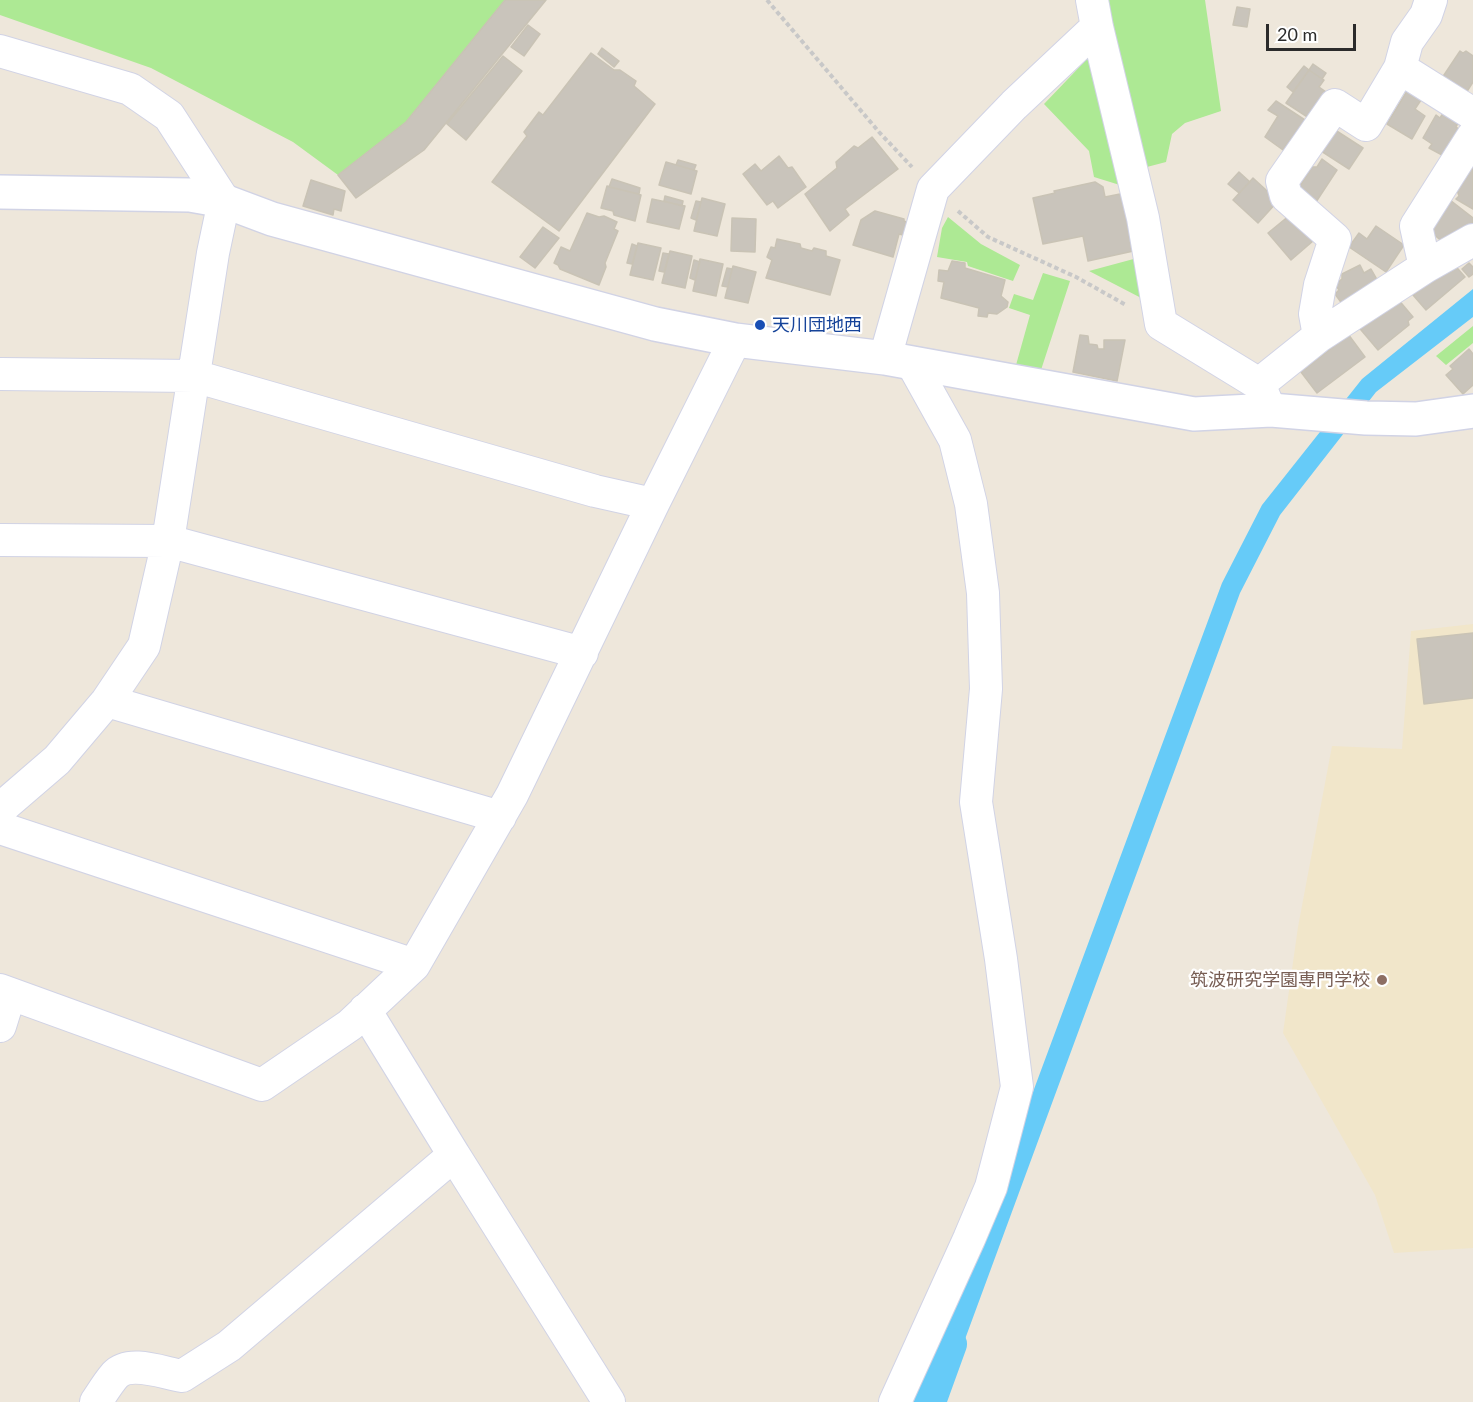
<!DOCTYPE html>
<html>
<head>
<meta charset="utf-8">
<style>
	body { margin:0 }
	#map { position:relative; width:1473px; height:1402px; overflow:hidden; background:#eee7db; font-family:Lato,sans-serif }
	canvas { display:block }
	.scale { position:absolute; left:1266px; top:24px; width:90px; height:27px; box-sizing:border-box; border:3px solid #2b2b2b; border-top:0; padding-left:8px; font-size:18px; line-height:21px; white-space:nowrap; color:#2b2b2b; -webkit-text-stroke:4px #fff; paint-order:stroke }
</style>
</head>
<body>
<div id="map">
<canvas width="1473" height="1402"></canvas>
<div class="scale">20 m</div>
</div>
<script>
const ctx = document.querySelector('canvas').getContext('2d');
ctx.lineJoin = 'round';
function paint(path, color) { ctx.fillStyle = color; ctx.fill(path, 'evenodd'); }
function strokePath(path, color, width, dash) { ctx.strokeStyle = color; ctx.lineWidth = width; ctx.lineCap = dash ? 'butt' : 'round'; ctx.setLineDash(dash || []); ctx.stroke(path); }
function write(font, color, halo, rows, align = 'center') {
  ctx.font = font + ' Lato,"Noto Sans JP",sans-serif'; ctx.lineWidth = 4.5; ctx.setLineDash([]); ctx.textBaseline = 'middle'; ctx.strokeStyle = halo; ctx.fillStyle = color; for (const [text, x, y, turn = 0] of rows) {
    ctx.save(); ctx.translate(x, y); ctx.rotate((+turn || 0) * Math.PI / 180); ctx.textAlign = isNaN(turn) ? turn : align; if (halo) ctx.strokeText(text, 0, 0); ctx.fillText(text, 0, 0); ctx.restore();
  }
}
paint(new Path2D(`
	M1473 624V1248L1394 1253 1375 1195 1283 1033 1298 927 1332 746 1402 749 1411 631Z`), '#f1e6ca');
paint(new Path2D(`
	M0 0H506L406 122 338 175 293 142 151 68 0 15Z
	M1108 0H1205L1221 111 1185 123 1172 134 1166 162 1143 168Z
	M1089 57 1123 186 1094 177 1089 151 1044 104Z
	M948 217 981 244 1020 265 1013 281 968 266 967 262 937 257 942 228Z
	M1141 257 1147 301 1089 271Z
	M1043 273 1070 281 1041 370 1016 365 1030 315 1009 308 1014 294 1033 300Z
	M1473 326V343L1446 365 1436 356Z`), '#ade994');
paint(new Path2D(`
	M1473 289V317L1376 392 1280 515 1240 593 947 1388 926 1380 1222 583 1262 505 1362 379Z`), '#66cbf8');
strokePath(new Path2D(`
	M930 1402 951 1344`), '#66cbf8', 32);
const building = new Path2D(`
	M505 0H546L424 150 356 198 338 175 406 122Z
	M1237 7 1250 9 1247 27 1233 25Z
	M528 25 540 34 524 56 511 47Z
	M602 48 619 61 614 67 598 54Z
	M1460 51 1463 53 1466 51 1473 56V82L1466 93 1442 78Z
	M591 53 614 70H620L636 81 634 86 655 104 559 231 492 182 527 136 524 132 539 112 543 115Z
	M503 56 522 71 466 140 447 124Z
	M1313 64 1326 73 1322 79 1309 70Z
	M1304 66 1309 70 1293 92 1287 87Z
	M1309 70 1324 80 1319 87 1329 94 1309 118 1286 103Z
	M1407 91 1421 100 1415 109 1425 116 1412 139 1387 124Z
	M1276 101 1305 120 1283 150 1265 137 1278 116 1268 110Z
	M1445 110 1460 119 1456 127 1460 130 1444 156 1429 148 1432 144 1423 138 1436 115 1440 118Z
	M1332 128 1363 148 1349 169 1318 149Z
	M872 137 898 169 845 209 849 215 830 231 805 194 837 168 836 162 854 146 858 148Z
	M779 156 788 168 792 167 806 187 778 208 773 201 767 205 743 174 755 164 761 171Z
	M1322 159 1337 170 1316 202 1298 189 1312 167H1317Z
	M678 160 696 165 694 170 676 165Z
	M666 162 697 171 691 194 659 185Z
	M1473 166V209L1456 199 1459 196 1456 187Z
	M1239 172 1250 182 1239 193 1228 184Z
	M1253 178 1278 201 1258 223 1233 200Z
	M612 179 640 188 639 194 609 187Z
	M311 180 345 191 341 211 334 209 333 215 303 206Z
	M1095 182 1103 187 1105 197 1125 193 1138 250 1088 261 1083 236 1043 244 1033 198 1055 193 1054 191Z
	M607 186 641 195 635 221 614 215 613 211 601 208Z
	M665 196 683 201 682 206 664 201Z
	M702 198 725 204 717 236 694 231Z
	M652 199 685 206 679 229 647 222Z
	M1450 200 1473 218V229L1446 245 1430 231Z
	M696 201 701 202 696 220 691 218Z
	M875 211 904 219V221L906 222 903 235 899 234 893 257 853 245 861 220Z
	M587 213 599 217 604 216 617 222 614 229 618 231 605 263 606 267 599 285 560 269 558 265 554 263 561 247 570 251Z
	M1290 215 1313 241 1291 260 1268 233Z
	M732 218 756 219 755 252 731 251Z
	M1376 226 1404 245 1386 272 1349 247 1359 233 1367 239Z
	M543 227 559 238 535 268 520 257Z
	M777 239 800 244 801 248 812 251 814 248 826 251V256L840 260 830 295 766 278 772 260 767 257 771 247 775 248Z
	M638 243 661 248 653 280 630 275Z
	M632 244 637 246 632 264 627 263Z
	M670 251 692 256 685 288 662 283Z
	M663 253 669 254 664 272 659 271Z
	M700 259 723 264 716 296 693 291Z
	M694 260 700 262 695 280 690 278Z
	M952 261 965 263V268L1005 280 1001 296 1008 302 1007 307 997 314 988 313 987 317 978 316 979 308 941 298 944 282 938 281 939 270 948 271Z
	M1452 262 1465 277 1426 310 1413 295Z
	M1469 263 1473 267V274L1469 277 1462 269Z
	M1360 265 1364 273 1371 269 1379 283 1343 305 1335 294 1339 290 1335 284 1342 279V274Z
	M733 266 756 272 748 303 725 298Z
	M727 268 732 269 728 287 722 286Z
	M1397 298 1413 317 1408 321 1409 325 1378 350 1356 324Z
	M1348 334 1365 357 1317 393 1301 372 1333 347V343Z
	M1080 335 1088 336 1089 344 1097 345 1098 349H1104V340H1125L1117 381 1073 372Z
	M1469 349 1473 354V385L1463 394 1446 375 1453 369 1450 366Z
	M1473 633V698L1424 704 1417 639Z`);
paint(building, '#c9c4bb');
strokePath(building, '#c9c3b5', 1.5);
const minor = new Path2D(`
	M1092 0 1097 27 1143 218 1161 324 1259 384
	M0 51 130 89 169 116 224 201 213 253 168 541 144 646 107 701 57 760 0 809
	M1400 68 1473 114
	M1425 267 1416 226 1473 136
	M1319 336 1315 314 1320 285 1335 239 1286 196 1282 181 1335 105 1366 125 1400 68 1407 42 1426 15 1431 0
	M885 358 933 189 1014 105 1097 27
	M0 374 194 376 595 491 653 504
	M1267 403 1259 384 1319 336 1425 267 1473 240
	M0 540 168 541 582 653
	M107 701 500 817
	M0 828 414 965
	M0 990 262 1085 350 1025 414 965 512 795 653 504 735 340
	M0 1026 10 994
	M454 1155 609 1402
	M96 1402C102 1393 108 1383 115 1375 130 1359 163 1373 182 1376L229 1346 454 1155 365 1010
	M895 1402 969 1239 991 1187 1017 1087 1001 959 976 802 986 689 983 593 971 504 955 440 912 363`);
const tertiary = new Path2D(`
	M0 192 190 195 224 201 272 219 655 324 735 340 885 358 1194 414 1271 410 1366 418 1416 419 1473 411`);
strokePath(minor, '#d1d3e5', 34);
strokePath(tertiary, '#d1d3e5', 36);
strokePath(new Path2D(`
	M767 0 879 132 912 167
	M958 211 988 237 1076 277 1126 305`), '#c8c8c8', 4, [4.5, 3]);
strokePath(minor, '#fff', 32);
strokePath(tertiary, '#fff', 33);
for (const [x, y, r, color] of [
	[760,325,6,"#1a4fb4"],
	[1382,980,6,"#8d6e63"]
]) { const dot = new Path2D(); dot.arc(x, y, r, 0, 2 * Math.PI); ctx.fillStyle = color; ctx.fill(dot); strokePath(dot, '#fff', 2); }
write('18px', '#164399', '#fff', [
	["天川団地西",772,325]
], 'left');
write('18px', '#785e54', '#fff', [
	["筑波研究学園専門学校",1370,980]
], 'right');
</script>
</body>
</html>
